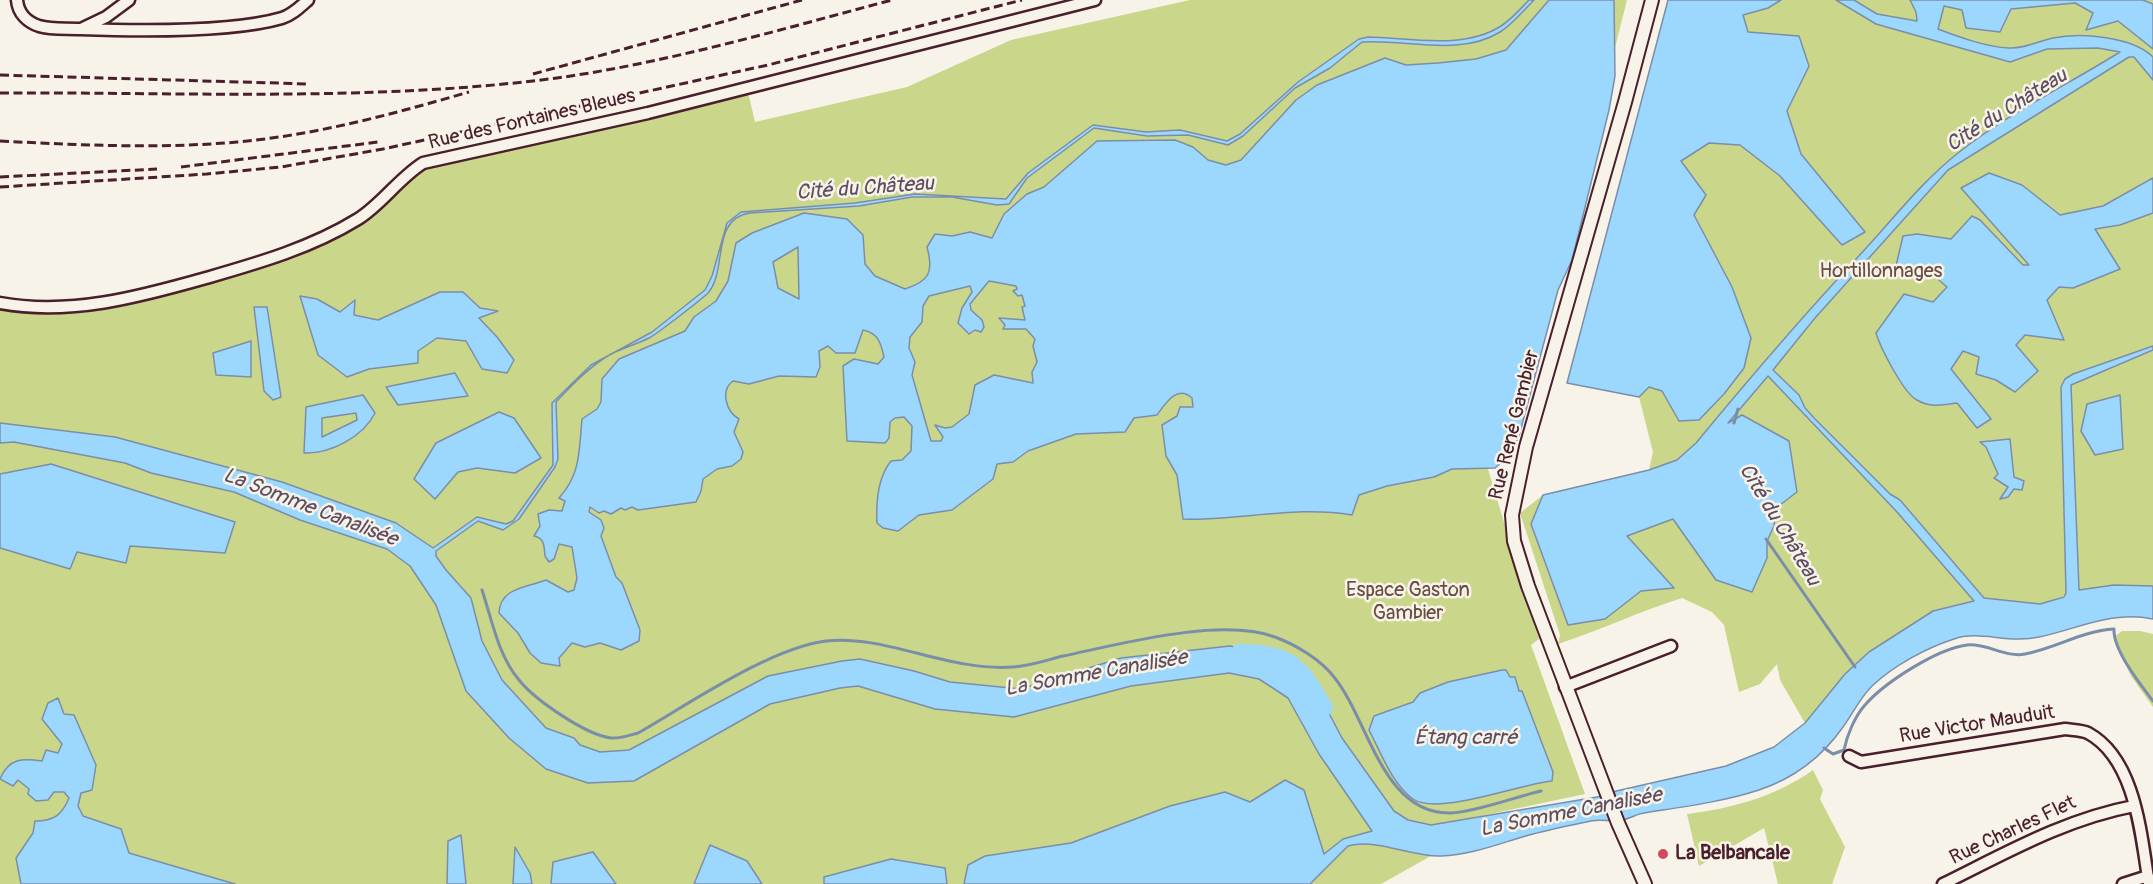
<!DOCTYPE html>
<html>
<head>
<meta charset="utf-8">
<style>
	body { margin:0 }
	canvas { display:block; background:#f7f3e8 }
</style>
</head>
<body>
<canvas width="2153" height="884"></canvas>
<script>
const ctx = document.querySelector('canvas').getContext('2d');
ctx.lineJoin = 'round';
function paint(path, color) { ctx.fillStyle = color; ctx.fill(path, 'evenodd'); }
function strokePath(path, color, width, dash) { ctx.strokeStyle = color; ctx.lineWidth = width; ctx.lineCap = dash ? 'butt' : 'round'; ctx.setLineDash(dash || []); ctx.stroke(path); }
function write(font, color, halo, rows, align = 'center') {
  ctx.font = font + ' Pangolin,sans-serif'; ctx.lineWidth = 5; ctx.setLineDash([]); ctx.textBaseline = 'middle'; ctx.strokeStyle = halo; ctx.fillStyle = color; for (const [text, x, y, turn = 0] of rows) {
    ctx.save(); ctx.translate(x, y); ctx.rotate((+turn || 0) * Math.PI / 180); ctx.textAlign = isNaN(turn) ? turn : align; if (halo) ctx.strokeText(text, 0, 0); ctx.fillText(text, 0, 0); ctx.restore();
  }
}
paint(new Path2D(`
	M1190 0H1627L1514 449 1488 469 1539 639 1531 645 1585 794 1467 819 1454 843 1381 884H0V303L114 302 235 270 351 223 423 163 747 88 755 122 907 87 1011 40Z
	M1668 0H2153V586L2114 585 2079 591 2040 604 1984 598 1955 578 1974 601 1930 613 1869 652 1845 674 1805 723 1780 680 1777 664 1760 684 1739 692 1724 625 1712 612 1682 598C1640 611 1601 630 1558 644L1560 635 1520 513 1543 495 1649 470 1653 452 1639 397 1567 383Z
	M2122 631H2140L2153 634V707L2131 676 2113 638Z
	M1813 770 1823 790 1820 799 1845 847 1832 884H1778L1764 828 1699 866 1687 814C1734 808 1774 797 1813 770Z`), '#cad689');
const water = new Path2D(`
	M1529 0H1534C1523 11 1513 24 1500 32 1460 57 1406 39 1362 42L1330 68 1295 88 1243 136 1228 145 1188 135 1147 136 1094 128 1027 178 1009 204 997 205 952 197H912L859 206 750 213C710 219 728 270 708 293 702 299 657 334 649 338 637 344 623 348 611 354 590 366 573 384 556 402L558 459 555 467 519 519 503 530 478 521 436 551V556L446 570 471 598 482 641 502 680 546 728 574 738 580 745 600 752 629 750 768 676 842 661 860 659 914 671 950 682 1021 689 1121 658 1230 646 1265 654 1298 672 1321 698 1342 738 1394 811 1408 820 1431 825 1603 796 1612 792 1726 766 1774 747 1805 723 1845 674 1869 652 1933 611 1974 601 1897 512 1768 376 1728 423 1742 415 1789 441 1797 492 1776 508 1774 526 1767 541V558L1752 592 1716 580 1673 519 1627 536 1674 588 1641 591 1605 619 1568 625 1531 524 1543 495 1649 470 1677 460 1696 443C1748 380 1801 318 1857 258 1891 222 1919 184 1958 153 2007 114 2067 85 2120 52L2098 48 2047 49 2010 62 1876 24 1836 0H1854L1877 14 1917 21 1916 12 1910 0H2143L2153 4V49L2118 21 2086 30 2093 13 2075 3 2011 9 2000 32 1966 28 1962 10 1944 6 1938 29C1959 37 1986 47 2009 48 2025 49 2038 41 2053 38 2081 32 2133 37 2153 57V80L2134 57H2129L1948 170 1815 318 1773 370 1799 395 1805 408 1815 419 1890 494 1900 500 1984 598 2040 604 2064 597 2066 593 2061 387 2065 379 2073 374 2153 346V350L2071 385 2079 590 2114 585 2153 586V619C2112 610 2078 629 2039 637 2009 644 1979 630 1954 639 1926 648 1893 666 1872 686 1860 698 1853 713 1843 727 1822 757 1795 778 1759 790 1722 802 1682 807 1644 813 1636 814 1630 819 1622 820 1612 822 1601 819 1591 821 1572 825 1552 829 1533 834 1503 842 1473 855 1441 856 1410 857 1378 838 1348 846L1310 884H964L968 865 985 856 1071 843 1170 806 1225 792 1250 802 1285 780 1304 790 1324 854 1343 839 1372 831 1319 754 1288 698 1259 679 1229 673 1131 686 1014 717 935 709 858 686 840 688 770 704 634 781 588 783 546 769 509 738 466 691 436 605 410 566 387 549 300 520 234 492 151 473 125 463 14 442 0 443V423L115 437 282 482 396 523 433 548 477 517 506 524 513 521 553 465 552 403 591 365 652 332 705 290 712 276 727 223 741 212 855 203 915 194 1006 199 1028 173 1093 125 1146 132 1180 130 1227 141 1240 134 1298 82 1359 39 1368 37C1410 38 1464 50 1501 26 1512 19 1520 9 1529 0Z
	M1549 0H1614L1615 76 1609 110 1572 260 1558 290 1519 436 1509 456 1495 468 1452 469 1434 477 1387 486 1359 495 1352 515C1296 505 1239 521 1183 519L1177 475 1166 456 1162 425 1177 416 1180 407H1193L1192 398C1177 384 1165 404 1157 415L1134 418 1125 432 1076 434 1028 451 1013 462 997 464 993 479 952 510 919 515 898 531 883 528 877 523C876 503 878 477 891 461L902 460 911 451 912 426 904 417 895 418 890 422 889 438 885 443 847 441 843 366 854 359 878 364 884 357C881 343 878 333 863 330L855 353H836L828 346 819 351 820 367 816 377 779 376 749 384 733 381C720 390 726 412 739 419L734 432 743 452 741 459 732 466 717 469 703 479 701 491 696 502 638 510 632 507 625 510 621 508 611 514 604 511 599 513 590 507 589 512 601 520 604 528 601 536 616 577 622 583 640 630 639 641 621 650 600 643 585 647 572 643 559 658 560 666 541 663 530 653 518 633 499 613C500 588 525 588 546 580L568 592 574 590 577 578 572 547 559 544 554 559 549 562 545 556C544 547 545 538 534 536L540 526 538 514 549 510 562 511 565 501 559 498C581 474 579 450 582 419L597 409 601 402 602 379 619 359 685 331 694 317 716 301 728 281 736 243 752 233 804 213 847 219 863 235 865 264 875 276 905 289C929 281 934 273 927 247L935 234 952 236 970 232 992 238 1004 214 1027 194 1044 187 1097 141 1175 140 1193 147 1208 160 1226 165 1241 160 1296 100 1317 85 1385 58 1406 65 1438 63 1476 59 1506 50ZM798 247 799 299 778 288 773 262ZM989 281 1016 286 1017 289 1013 291 1018 296 1022 295 1025 306 1022 307 1025 320 999 318 1005 325 1003 329H1026L1035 339 1033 346 1037 362 1032 372 1033 383 994 375 975 385 969 414 952 427 945 428 935 425 943 437 941 441H931L912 375 915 362 909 348 910 337 922 322 923 306 929 296 970 286 972 292 962 308 958 323 969 334 975 330 981 332 984 327 982 320 971 310 970 304Z
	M1668 0H1781L1768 8 1743 15 1748 32 1799 36 1809 66 1787 111 1801 154 1865 232 1842 245 1780 176 1740 145 1709 143 1681 161 1706 195 1694 215 1732 287 1751 338 1744 368 1724 394 1699 420 1679 421 1662 391 1649 387 1639 397 1567 383Z
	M1989 173 2022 185 2060 215 2103 206 2153 178V213L2120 225 2095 229 2120 269 2073 288 2059 287 2047 300 2064 340 2025 335 2016 345 2038 371 2015 392 1996 380 1976 374 1979 357 1963 351 1951 369 1991 419 1977 428 1957 403C1943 405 1930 408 1917 400 1904 394 1880 347 1876 333L1904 294 1933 302 1947 287 1926 269 1895 270 1903 236 1917 234 1951 239 1972 216 1980 220 2023 265H2029L1961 188Z
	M440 292H463L480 308 498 311 479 318 497 337 514 360 507 373 482 369 466 341 437 338 418 351V363L369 369 347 377 318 355 300 296 317 299 340 312 355 300 354 315 378 320Z
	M254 307H267L281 397 273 400 264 391Z
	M251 341V377L216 375 213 353Z
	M455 373 468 396 398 405 386 387Z
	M363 395 375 413C363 437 330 454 304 453L306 407ZM356 413 357 420 322 437V418Z
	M2120 395 2123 449 2095 455 2081 431 2087 404Z
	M499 412 514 418 541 458 515 473 477 468 458 472 435 499 414 479 436 443Z
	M2010 439 2014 477 2024 481 2022 490 2014 489 2008 497 2000 499 2008 487 1994 478 1998 474 1986 447 1980 442Z
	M51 464 235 522 225 553 130 546 126 563 77 552 70 569 0 548V474Z
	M1502 670H1506L1510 677H1515L1519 691H1522L1553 772 1552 781C1519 784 1438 816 1413 799 1392 784 1381 753 1369 730L1374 716 1413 702 1420 693 1448 682Z
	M58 698 64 714 74 715 96 765 92 790 81 793 78 806 83 816 121 829 129 853 235 884H21L16 858 33 833 35 821C54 821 62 815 69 798L64 792H54L48 800 36 801 28 794 29 789 18 780 13 786 0 779C9 758 22 758 42 761L46 750 58 753 62 744 42 719 48 703Z
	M461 835 466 884H447L448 841Z
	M710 845 747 861 762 884H694Z
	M515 847 530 873 532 884H513Z
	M593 852 616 884H551L553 862Z
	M891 859 945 868 947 884H824V877Z`);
paint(water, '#9cd8fd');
strokePath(water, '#7b8ea9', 1.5);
strokePath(new Path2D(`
	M1734 423 1738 409
	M1766 539 1855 667
	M482 590C492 620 498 655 519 680 535 700 586 735 611 738 620 739 630 735 638 733 689 704 770 648 826 641 884 634 950 672 1013 667 1030 666 1047 660 1063 656 1121 644 1220 617 1275 637 1296 645 1320 659 1334 677 1369 720 1382 815 1451 813 1476 812 1515 797 1541 791
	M1824 748 1833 754 1844 750C1847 735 1855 716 1865 705 1885 682 1937 649 1967 645 1987 643 2006 658 2025 654 2056 648 2082 631 2114 629 2113 650 2140 684 2153 701`), '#7b8ea9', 3);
strokePath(new Path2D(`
	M1239 652C1291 653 1300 664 1325 708`), '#9cd8fd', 16);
const minor = new Path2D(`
	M17 0C18 13 27 22 39 26 52 30 67 28 80 29 135 31 230 33 282 18 292 15 300 7 308 0
	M83 28 106 17 129 0
	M0 303C69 316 139 297 206 278 258 263 311 248 358 219 382 204 398 179 423 163L648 113 1095 0
	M1565 687 1671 646
	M1849 756 1861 762 2065 729C2072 730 2082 730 2088 733 2136 759 2141 836 2149 884
	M1943 884C2006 853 2065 819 2134 806
	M2123 884 2148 876`);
const tertiary = new Path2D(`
	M1645 884 1618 823 1528 586 1514 541 1512 515 1526 447 1625 102 1652 0`);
strokePath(minor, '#4a1f2b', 15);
strokePath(tertiary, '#4a1f2b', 16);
strokePath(minor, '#f7f3e8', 10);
strokePath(tertiary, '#f7f3e8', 12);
strokePath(new Path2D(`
	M533 74 802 0
	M0 75 309 84
	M0 93C185 92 373 102 557 78 671 62 782 29 892 0
	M0 141C79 145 158 149 237 142 316 135 393 114 469 92
	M181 167 378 142
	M0 177 157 169
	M0 187 207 174 281 167 383 149 768 65 1022 0`), '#4a1f2b', 3, [9, 4.5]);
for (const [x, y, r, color] of [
	[1663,854,6,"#d1495b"]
]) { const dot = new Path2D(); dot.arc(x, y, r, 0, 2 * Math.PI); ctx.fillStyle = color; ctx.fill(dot); strokePath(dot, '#f7f3e8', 2); }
write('20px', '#4a1f2b', '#f7f3e8', [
	["Rue des Fontaines Bleues",532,120,-13],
	["Rue René Gambier",1515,425,-76],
	["Rue Victor Mauduit",1977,725,-9],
	["Rue Charles Flet",2013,831,-25]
]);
write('20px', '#6a4d42', '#f7f3e8', [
	["Hortillonnages",1881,272],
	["Espace Gaston",1408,591],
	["Gambier",1408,614]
]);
write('bold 20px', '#4a1f2b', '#f7f3e8', [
	["La Belbancale",1675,854]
], 'left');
write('italic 21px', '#5e4d60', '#f7f3e8', [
	["Cité du Château",2007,111,-32],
	["Cité du Château",865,189,-4],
	["La Somme Canalisée",310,508,21],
	["Cité du Château",1779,525,59],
	["La Somme Canalisée",1096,674,-10],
	["Étang carré",1466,739],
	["La Somme Canalisée",1571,813,-11]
]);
</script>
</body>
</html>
